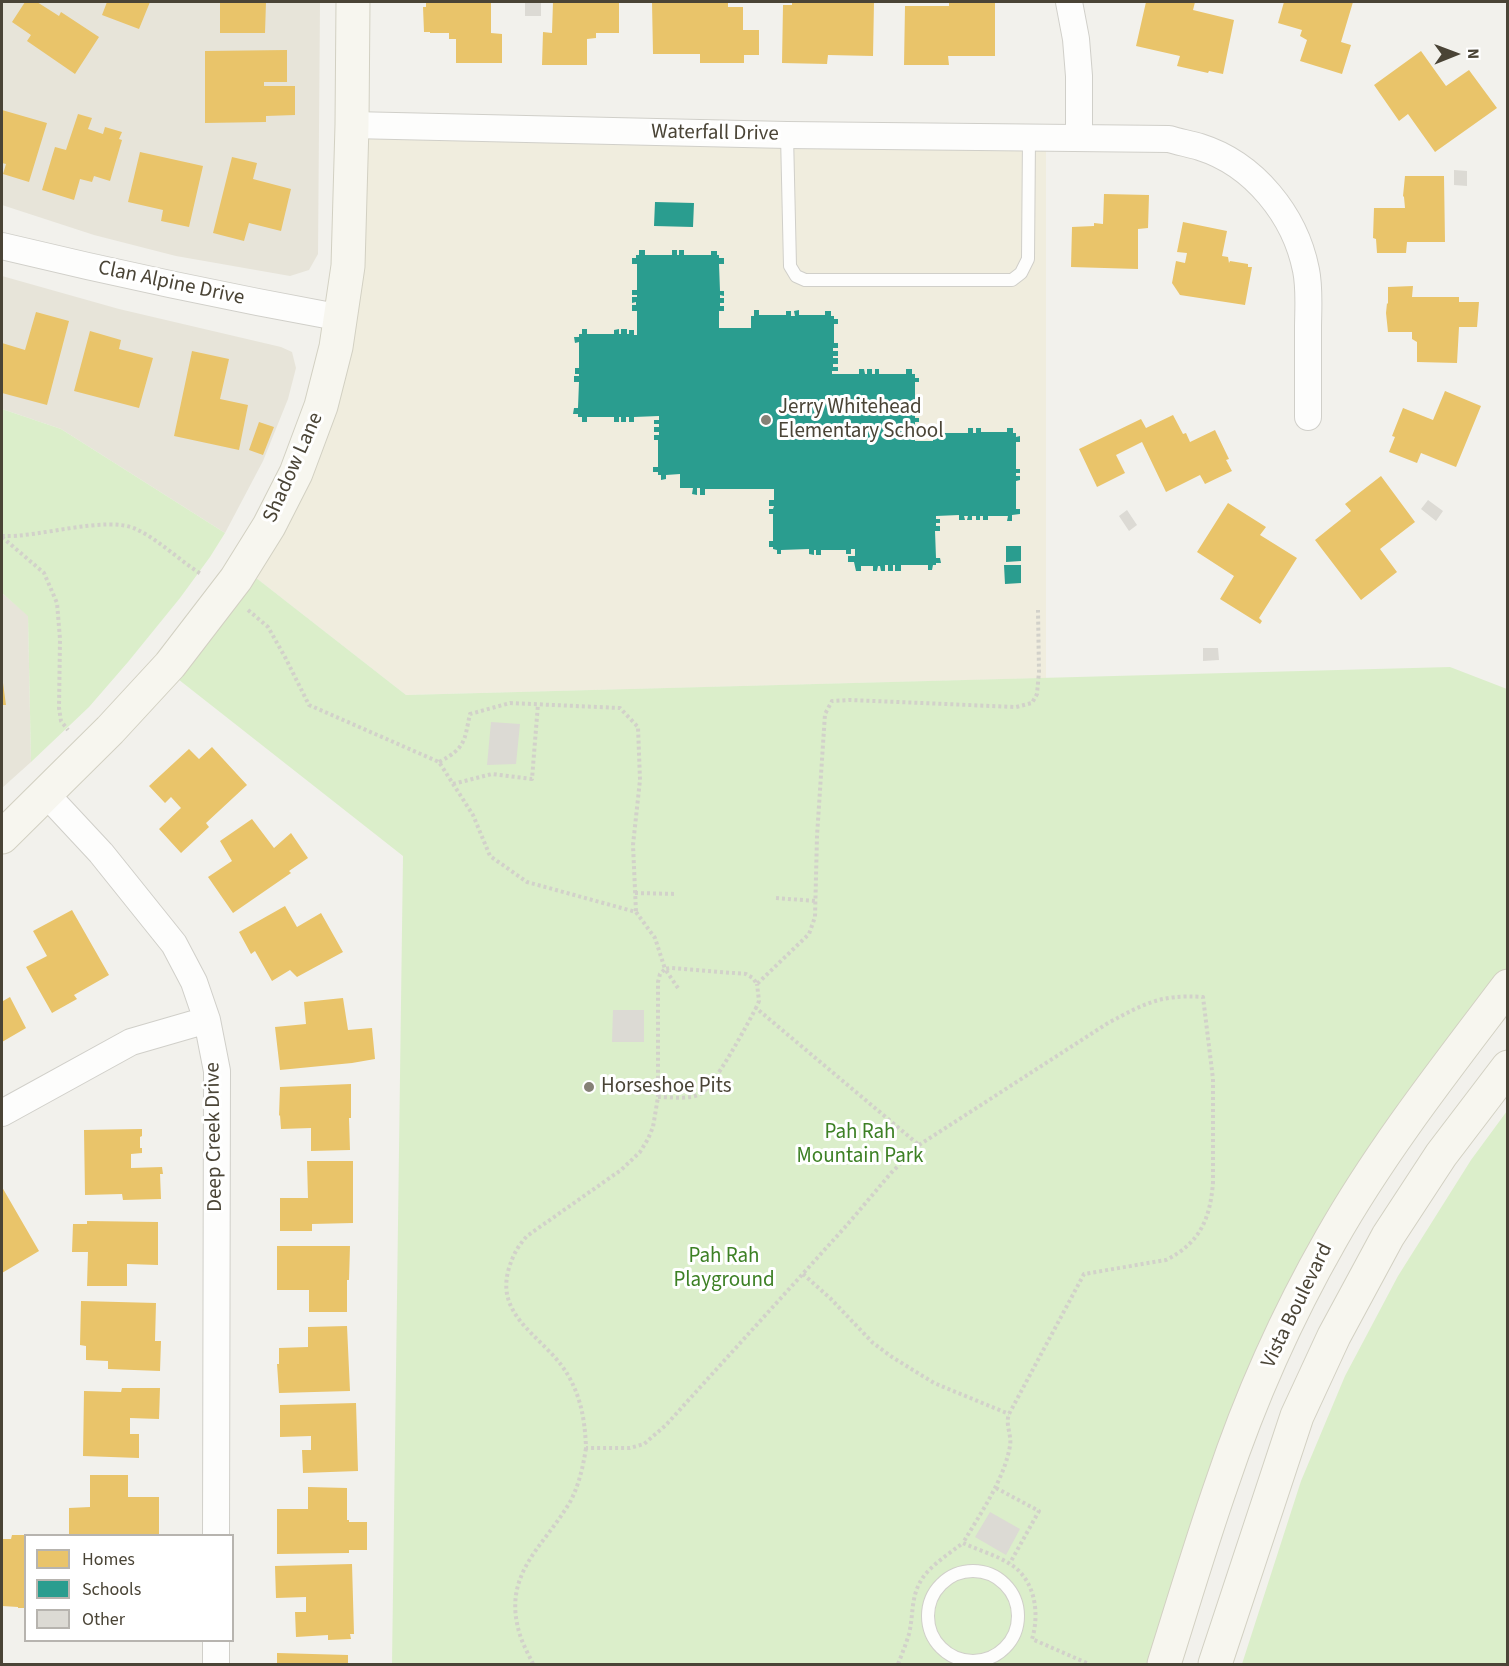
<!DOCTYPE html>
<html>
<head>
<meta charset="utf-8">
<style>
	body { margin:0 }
	#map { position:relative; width:1509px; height:1666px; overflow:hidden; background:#f2f1ec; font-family:"Source Sans 3",sans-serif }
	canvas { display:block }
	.frame { position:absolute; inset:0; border:3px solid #4a4436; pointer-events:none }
	.legend { position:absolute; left:24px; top:1534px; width:210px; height:108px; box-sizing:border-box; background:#fff; border:2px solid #b7b4af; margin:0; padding:8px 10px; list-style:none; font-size:18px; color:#4a4436 }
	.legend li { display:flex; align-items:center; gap:12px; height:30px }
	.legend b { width:30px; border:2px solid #b7b4af }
	.north { position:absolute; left:1425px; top:24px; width:60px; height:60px; -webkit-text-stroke:4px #fff; paint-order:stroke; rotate:89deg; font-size:16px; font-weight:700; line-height:24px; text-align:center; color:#4a4436 }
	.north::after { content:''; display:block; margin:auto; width:21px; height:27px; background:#4a4436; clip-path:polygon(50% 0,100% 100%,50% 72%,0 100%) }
</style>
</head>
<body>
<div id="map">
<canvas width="1509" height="1666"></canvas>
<div class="frame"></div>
<ul class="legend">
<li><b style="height:16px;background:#e9c46a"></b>Homes</li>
<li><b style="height:16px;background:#2a9d8f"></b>Schools</li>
<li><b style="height:16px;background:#dcdad4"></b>Other</li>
</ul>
<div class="north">N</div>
</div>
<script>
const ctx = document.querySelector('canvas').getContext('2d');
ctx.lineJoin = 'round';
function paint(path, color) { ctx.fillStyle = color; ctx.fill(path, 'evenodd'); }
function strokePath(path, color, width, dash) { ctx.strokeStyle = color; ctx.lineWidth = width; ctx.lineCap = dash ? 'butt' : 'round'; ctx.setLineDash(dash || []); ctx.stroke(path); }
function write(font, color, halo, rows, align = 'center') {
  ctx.font = font + ' "Source Sans 3",sans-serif'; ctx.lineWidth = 6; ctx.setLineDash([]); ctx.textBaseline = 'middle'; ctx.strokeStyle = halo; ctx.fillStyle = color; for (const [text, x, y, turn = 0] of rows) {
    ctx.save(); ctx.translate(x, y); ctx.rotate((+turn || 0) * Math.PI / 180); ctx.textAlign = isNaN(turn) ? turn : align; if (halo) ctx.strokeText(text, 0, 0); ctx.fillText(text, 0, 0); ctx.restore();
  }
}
paint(new Path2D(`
	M2 2H320L318 254 309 270 290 276 176 256 94 235 2 205Z
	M2 276 119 309 281 347 292 352 296 368 288 399 263 461 225 533 61 429 2 409Z
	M2 593 28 615 31 762 2 788Z`), '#e7e4d9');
paint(new Path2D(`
	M358 138 1046 142V678L406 695 246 570 313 445Z`), '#f0edde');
paint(new Path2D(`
	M2 409 61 429 225 533 210 557 180 598 128 662 89 707 31 762 28 616 2 593Z
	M246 570 406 695 1450 667 1507 689V982L1351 1201 1155 1664H392L403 856 169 672Z
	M1507 1111V1664H1242L1301 1481 1345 1376 1398 1276 1471 1160Z`), '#dbeeca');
paint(new Path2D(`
	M25 2H37L59 16 61 12 99 37 75 74 27 41 31 35 12 22Z
	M107 2H150L139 29 102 15Z
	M220 2H266L265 33H220Z
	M426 2H491V33L502 34V63H456V39H449V33H430V32H424L423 7H426Z
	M553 2H619V33H596V38L587 39V65H542L543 32 552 33Z
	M652 2H728V7H743V30H759V55H744V63H700V54H653Z
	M792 2H874L873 56 828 55 827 64 782 63 783 5H792Z
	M949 2H995V56H948L949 65H904L905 6H949Z
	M1146 2H1195L1193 10 1234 20 1223 74 1209 71 1208 73 1177 66 1180 56 1136 46Z
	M1284 2H1353L1341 42 1351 45 1342 74 1300 61 1307 40 1300 36 1302 30 1278 23Z
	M287 50V82H264V86H295V115L266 116V122L205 123V51Z
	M1421 51 1446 86 1469 70 1497 108 1435 152 1408 114 1399 121 1374 85Z
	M2 110 47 123 29 182 3 174 6 164 2 163Z
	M78 114 92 118 88 129 103 134 105 127 122 132 119 139 122 140 110 181 94 176 92 182 80 179 74 200 42 190 55 147 66 150Z
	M140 152 203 166 189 227 161 221 163 210 128 202Z
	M232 157 257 163 253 179 291 189 281 231 249 223 244 241 213 233Z
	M1405 176H1444L1445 242H1407L1406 253H1377L1376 239 1373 238 1374 208H1405L1404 197 1403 196Z
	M1104 194 1149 195 1148 228 1138 229V269L1071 267 1072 227 1094 226V223L1103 224Z
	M1183 222 1227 231 1222 256 1228 257 1229 263 1230 261 1248 264V267H1252L1245 305 1180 295 1172 283 1176 261 1185 263 1187 253 1177 252Z
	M1413 286 1412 297H1459V302H1479L1477 327H1459L1457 363 1417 362V342L1412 339V332H1388L1386 313 1387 303 1388 304V287Z
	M36 312 69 321 47 405 2 393V343L25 350Z
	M90 331 121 340 119 349 153 358 139 408 74 391Z
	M192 351 229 359 220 399 248 405 239 450 174 436Z
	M1445 391 1481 406 1456 467 1421 453 1417 463 1389 452 1395 437 1392 436 1403 408 1433 420Z
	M1173 415 1183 434 1186 433 1190 442 1215 430 1229 459 1226 460 1232 471 1205 484 1200 475 1166 492 1142 442 1116 455 1125 473 1097 487 1079 449 1141 419 1146 428Z
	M259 422 274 427 263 455 249 450Z
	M1381 476 1415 522 1380 549 1397 572 1361 600 1315 540 1351 511 1345 504Z
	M1228 503 1266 527 1260 535 1297 558 1259 618 1262 621 1260 624 1220 599 1234 576 1197 552Z
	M2 683H3L6 705H2Z
	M212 747 247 785 206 823 209 827 181 853 159 829 181 808 171 797 165 803 149 786 189 749 199 759Z
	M252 819 274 848 291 833 308 858 289 871 291 873 233 913 208 877 232 861 220 841Z
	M285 906 297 927 321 913 343 952 297 977 290 970 272 981 255 951 251 954 239 932Z
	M72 910 109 975 74 995 77 999 52 1013 26 967 47 956 33 931Z
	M10 997 26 1028 2 1042V998L3 1001Z
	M343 998 348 1030 372 1028 375 1059 352 1063 280 1070 275 1027 306 1024 304 1002Z
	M351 1084V1118H349L350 1150 311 1151V1128L281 1129 280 1115 279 1116 280 1087Z
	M142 1129V1136L140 1137V1148H142V1153L131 1154V1168L162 1167 163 1174H160L161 1199 123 1200 122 1194 85 1195 84 1130Z
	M307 1161H353V1223L312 1224V1231H280V1198H308Z
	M2 1187 39 1251 2 1273Z
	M87 1221 158 1222V1265L127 1264V1286H87L88 1252H72L73 1224H87Z
	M277 1246H350L349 1280H347V1312H309V1290H277Z
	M81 1301 156 1303 155 1341H161L160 1371 108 1369V1361L86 1360V1346L80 1345Z
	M347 1326 350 1391 279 1393 277 1364H279V1348L308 1347V1327Z
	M122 1388H160L159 1419 130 1418V1434H139V1458L83 1456 84 1391 121 1392Z
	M356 1403 358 1471 303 1473 302 1450H311V1436L280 1437V1405Z
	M90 1475H128V1497H159V1536H69V1508L90 1507Z
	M308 1487 347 1488V1520H349V1522H367V1550H349V1553L277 1554V1509H308Z
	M12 1535H26V1608H18V1607L2 1606V1539H11Z
	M352 1564 354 1634H350L351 1639 328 1640V1635L296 1637 295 1612H306V1597L276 1598 275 1566Z
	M277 1653 348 1655V1664H277Z`), '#e9c46a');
paint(new Path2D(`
	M655 202 694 203 693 227 654 226Z
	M639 250H645V255H672V250H677V255H679V250H684V255H711V251H717V255H719V258H724V264H719L720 291H724V296L720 295V298H724V303H720V306H724V311H719V328H751V316H754V310H759V315H786V311H791V316H795L794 311 799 310V315H825V311H831V316H834V319H838V324H834V343H838V348H833V351H838V356H833V358H838V364H833V367H838V371H832V374H859V369H864L865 374H867V369H872V374H875V369H879V374H906V369H912V374H915V378H919V382H915V410H919V414H915V418H919V422H915V425H919V429H915V441H933V433H936V428H941V433H968V428H973V433H976V428H981V432H1007V428H1013V433H1016V437L1020 436V442H1016V469H1020V473H1016V476H1020V480L1016 481V509H1020V514L1012 515V521H1007L1008 516H988V520H983V516H980V520H976V516H972V520H967L968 516H964L965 520H959V515L936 516V519H940V523H936V526H940V531H935L936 558H940L941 563H936V565H933L932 570H928V565H901V571H895V565H893V571H888V565H885V571H881L880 566H878L877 571H873V566H861V571H856L854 562H848V556H855V549H851V554H846V550H821V555H816V550H814V555L809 554V549L781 550V554H777V550L773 549V547H769V541H773V514H769V509H773L774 506H769V500H774V489H705V495H700V488H697V495L692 494 693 488H680V474L666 475V479L661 480V475H658V472H653V467H658V440H654V435H659V432H654V427H659V424H654V420H659V416L634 417V422H629V417H626V422H621V417H619V422H614V417H587V422H582V417H578V414H573L574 408H578L579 382H574V376H579V374H575V368H579V342L575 343 574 337H579V334H582V329H587V334H614V330L619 329V334H621V329H627V334H629V330H634V335H637V311H632V305H636V302L632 303V297H637V295H632V290H637V264H632V258H636V255H639Z
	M1006 546H1021V561L1006 562Z
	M1004 565H1021V583L1005 584Z`), '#2a9d8f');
paint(new Path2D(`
	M525 2H541V16H525Z
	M1454 170 1467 171V186L1454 185Z
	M1428 500 1443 511 1436 521 1421 509Z
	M1127 510 1137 525 1129 531 1119 516Z
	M1203 648H1218L1219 660 1203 661Z
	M491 722 520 724 516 764 487 765Z
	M613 1010H644V1042H612Z
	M990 1512 1020 1529 1006 1555 975 1537Z`), '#dcdad4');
const lane = new Path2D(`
	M787 135 790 266 796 276 805 280H1012L1021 273 1028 259 1029 137
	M928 1616a45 45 0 1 1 90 0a45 45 0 1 1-90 0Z`);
const street = new Path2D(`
	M1069 2 1076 39 1079 76V137
	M352 125 787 135 1169 139C1179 142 1190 144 1200 147 1254 164 1295 215 1306 270 1310 289 1308 310 1308 329 1308 359 1308 388 1308 417
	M2 246C114 273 227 297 342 318
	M46 794 101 853 174 944 194 982 207 1020 217 1071 216 1536
	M2 1113 131 1042 207 1020
	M216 1664V1640`);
const secondary = new Path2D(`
	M2 837 110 730 170 665 236 579 269 526 296 473 321 406 336 347 348 266 352 125 353 2
	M1164 1664C1183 1604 1201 1543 1222 1483 1250 1399 1287 1316 1331 1239 1382 1149 1446 1068 1508 986
	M1215 1664 1297 1416 1334 1336 1388 1236 1441 1155 1508 1067`);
strokePath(lane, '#d0cfc9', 14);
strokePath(street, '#d0cfc9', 28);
strokePath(secondary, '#d2d0c2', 35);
strokePath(new Path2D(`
	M2 536C38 538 106 515 136 529 159 540 179 560 201 574
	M2 537 44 573 57 603 60 639 59 708 61 721 68 730
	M248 610 268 627 285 657 309 705 439 762 473 815 490 856 527 882 636 912 655 938 665 969 671 968 746 974 753 978 757 984 809 934 815 917 817 836 825 714 832 701 849 700 1016 707 1032 703 1037 694 1039 672 1038 610
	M439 762C466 748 464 741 470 714L510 703 620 708 638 727 640 780 633 845 636 912
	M453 784 492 774 532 779 538 704
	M635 893 677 894
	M776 898 815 901
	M678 988 665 969 660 974 658 982V1097L653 1127 648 1139 640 1152 621 1170 527 1236C518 1246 513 1255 509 1268 495 1314 538 1334 562 1366 580 1391 585 1418 586 1448H630L644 1444 666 1425 847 1225 891 1173 919 1145 756 1008 759 1001 757 984
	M658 1097C671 1097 689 1100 700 1094 713 1089 748 1023 756 1008
	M919 1145 1108 1023C1144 1004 1160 994 1203 997L1213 1079V1183C1210 1219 1200 1243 1166 1260L1084 1274 1009 1414C1005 1425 1012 1435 1010 1446 1004 1480 980 1514 963 1543
	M803 1274 830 1298 873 1343 892 1357 934 1383 1009 1414
	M996 1488 1039 1511 1010 1563
	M533 1664C529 1655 523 1645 520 1635 501 1574 543 1548 570 1502 579 1485 583 1467 586 1448
	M898 1664C902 1654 906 1644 909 1634 914 1613 910 1595 924 1576 934 1563 950 1553 963 1543 978 1550 996 1555 1010 1564 1035 1579 1040 1613 1032 1639L1089 1664`), '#d2d1ca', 4, [3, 3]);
strokePath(lane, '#fdfdfc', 12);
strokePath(street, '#fdfdfc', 26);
strokePath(secondary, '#f7f6ef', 33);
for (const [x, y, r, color] of [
	[766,420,6,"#858176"],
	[589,1087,6,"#858176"]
]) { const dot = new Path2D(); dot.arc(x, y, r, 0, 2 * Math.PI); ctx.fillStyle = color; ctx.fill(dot); strokePath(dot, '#fff', 2); }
write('21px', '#4a4436', '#fff', [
	["Waterfall Drive",715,134,1],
	["Clan Alpine Drive",171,284,12],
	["Shadow Lane",294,468,-66],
	["Deep Creek Drive",215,1137,-91],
	["Vista Boulevard",1298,1306,-64]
]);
write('21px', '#4a4436', '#fff', [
	["Jerry Whitehead",778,408],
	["Elementary School",778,432],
	["Horseshoe Pits",601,1087]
], 'left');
write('21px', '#3d8025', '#fff', [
	["Pah Rah",860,1133],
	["Mountain Park",860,1157],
	["Pah Rah",724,1257],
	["Playground",724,1281]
]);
</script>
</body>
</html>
